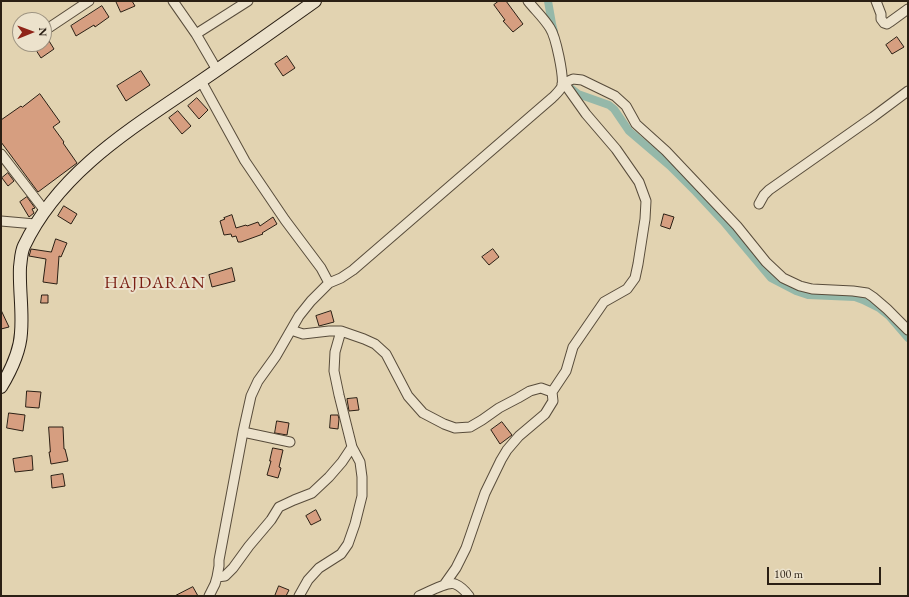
<!DOCTYPE html>
<html>
<head>
<meta charset="utf-8">
<style>
	body { margin:0 }
	#map { position:relative; width:909px; height:597px; overflow:hidden; background:#e2d3b1; font-family:"EB Garamond",serif }
	canvas { display:block }
	.frame { position:absolute; inset:0; border:2px solid #2a1f14; pointer-events:none }
	.north { position:absolute; left:12px; top:12px; width:40px; height:40px; box-sizing:border-box; background:#ece2cc; border:1px solid #9e9482; border-radius:50%; rotate:89deg; font-size:11px; font-weight:700; line-height:16px; text-align:center; color:#2a1f14 }
	.north::after { content:''; display:block; margin:auto; width:14px; height:18px; background:#8f2418; clip-path:polygon(50% 0,100% 100%,50% 72%,0 100%) }
	.scale { position:absolute; left:767px; top:567px; width:114px; height:18px; box-sizing:border-box; border:2px solid #2a1f14; border-top:0; padding-left:5px; font-size:12px; line-height:14px; white-space:nowrap; color:#2a1f14; -webkit-text-stroke:3px #ece2cc; paint-order:stroke }
</style>
</head>
<body>
<div id="map">
<canvas width="909" height="597"></canvas>
<div class="frame"></div>
<div class="north">N</div>
<div class="scale">100 m</div>
</div>
<script>
const ctx = document.querySelector('canvas').getContext('2d');
ctx.lineJoin = 'round';
function strokePath(path, color, width, dash) { ctx.strokeStyle = color; ctx.lineWidth = width; ctx.lineCap = dash ? 'butt' : 'round'; ctx.setLineDash(dash || []); ctx.stroke(path); }
function paint(path, color) { ctx.fillStyle = color; ctx.fill(path, 'evenodd'); }
function write(font, color, halo, rows, align = 'center') {
  ctx.font = font + ' "EB Garamond",serif'; ctx.lineWidth = 4; ctx.setLineDash([]); ctx.textBaseline = 'middle'; ctx.strokeStyle = halo; ctx.fillStyle = color; for (const [text, x, y, turn = 0] of rows) {
    ctx.save(); ctx.translate(x, y); ctx.rotate((+turn || 0) * Math.PI / 180); ctx.textAlign = isNaN(turn) ? turn : align; if (halo) ctx.strokeText(text, 0, 0); ctx.fillText(text, 0, 0); ctx.restore();
  }
}
strokePath(new Path2D(`
	M548 1 552 24 554 32
	M569 86V87L578 94 609 105 614 109 629 131 670 166 696 192 723 221 771 278 796 291 808 295 855 297 863 300 879 308 889 316 908 338`), '#95b8a9', 8);
const building = new Path2D(`
	M116 1H132L135 6 121 12Z
	M499 1H506L523 24 513 32 503 21 505 20 494 5Z
	M102 6 109 17 95 27 94 25 76 36 71 26Z
	M46 36 54 49 41 58 34 47 39 44H44V37Z
	M897 37 904 47 892 54 886 45Z
	M287 56 295 68 283 76 275 64Z
	M141 71 150 85 126 101 117 86Z
	M40 94 60 122 53 127 64 142 63 143 77 163 38 192 1 142V120L21 106 22 107Z
	M197 98 208 110 199 119 188 106Z
	M178 111 191 126 182 134 169 118Z
	M8 173 14 181 8 186 2 178Z
	M27 197 35 208 32 209 34 213 29 217 20 202Z
	M64 206 77 214 71 224 58 216Z
	M664 214 674 217 670 229 661 226Z
	M232 215 236 228 246 225 247 226 258 222 260 226 273 217 277 224 262 233 263 234 241 242H238L236 236 232 237 231 234 224 235 220 221 225 219 224 218Z
	M56 239 67 243 61 257 59 256 57 284 43 282 46 259 29 256 30 253 31 249 51 252Z
	M493 249 499 257 489 265 482 257Z
	M232 268 235 281 212 287 209 275Z
	M42 295H48V303H41Z
	M1 310 9 327 1 329Z
	M331 311 334 322 319 326 316 316Z
	M27 391 41 392 39 408 26 407Z
	M357 398 359 410 349 411 347 399Z
	M9 413 25 415 23 431 7 428Z
	M331 415H338L339 419 338 429 330 428Z
	M277 421 289 423 287 435 275 433Z
	M502 422 512 435 500 444 491 430Z
	M49 427H63L64 449H65L68 461 51 464 49 452H50Z
	M273 448 283 450 279 467 281 468 278 478 267 475 271 461H270Z
	M32 456 33 470 15 472 13 459Z
	M63 474 65 486 52 488 51 476Z
	M316 510 321 520 311 525 306 516Z
	M279 586 289 590 286 596H275Z
	M193 587 198 596H175Z`);
paint(building, '#d69e80');
strokePath(building, '#2a1f14', 1);
const minor = new Path2D(`
	M173 1 196 34 217 70
	M876 1 881 14V19L884 23 887 24 890 22 908 9
	M44 31 89 1
	M196 34 248 1
	M201 81 245 161 285 220 321 268 329 283
	M562 84 573 79 582 80 615 96 626 106 636 124 666 151 737 226 766 262 783 278 800 286 812 289 853 291 867 293 873 297 887 309 908 330
	M1 154 45 211
	M759 204 764 195 769 190 873 117 908 91
	M1 221 35 224
	M291 330 303 334 329 331H341L364 339 375 344 386 354 408 396 423 413 444 424 455 428 470 427 482 420 499 408 518 398 530 391 541 388 552 392 553 401 545 414 519 436 507 450 501 460 485 493 466 548 456 568 444 585
	M552 392 566 371 573 347 604 302 627 289 635 278 638 264 645 219 646 201 639 182 616 149 586 114 564 83
	M243 432 290 442
	M217 577 219 566V560L243 432 251 396 258 381 276 356 299 316 311 301 329 283 341 278 353 270 552 98C556 94 560 91 562 86 564 76 556 37 550 28 544 18 535 10 528 1
	M209 596 215 584 217 577 225 576 233 568 249 546 271 520 279 507 294 500 312 493 329 477 342 462 352 447 339 395 334 371 335 352 341 331
	M299 596 308 580 319 568 341 554 348 544 355 524 362 496V477L360 462 352 447
	M419 596C426 593 448 581 455 584 460 586 466 592 469 596`);
const secondary = new Path2D(`
	M1 387C10 372 20 351 21 333 23 311 19 289 20 267 21 260 21 252 24 246 60 170 134 127 201 81 239 55 277 28 315 1`);
strokePath(minor, '#584c3b', 11);
strokePath(secondary, '#2a1f14', 14);
strokePath(minor, '#ece2cc', 9);
strokePath(secondary, '#ece2cc', 12);
ctx.letterSpacing = '1px';
write('17px', '#7a1f14', '#ece2cc', [
	["HAJDARAN",155,283]
]);
ctx.letterSpacing = '0px';
</script>
</body>
</html>
